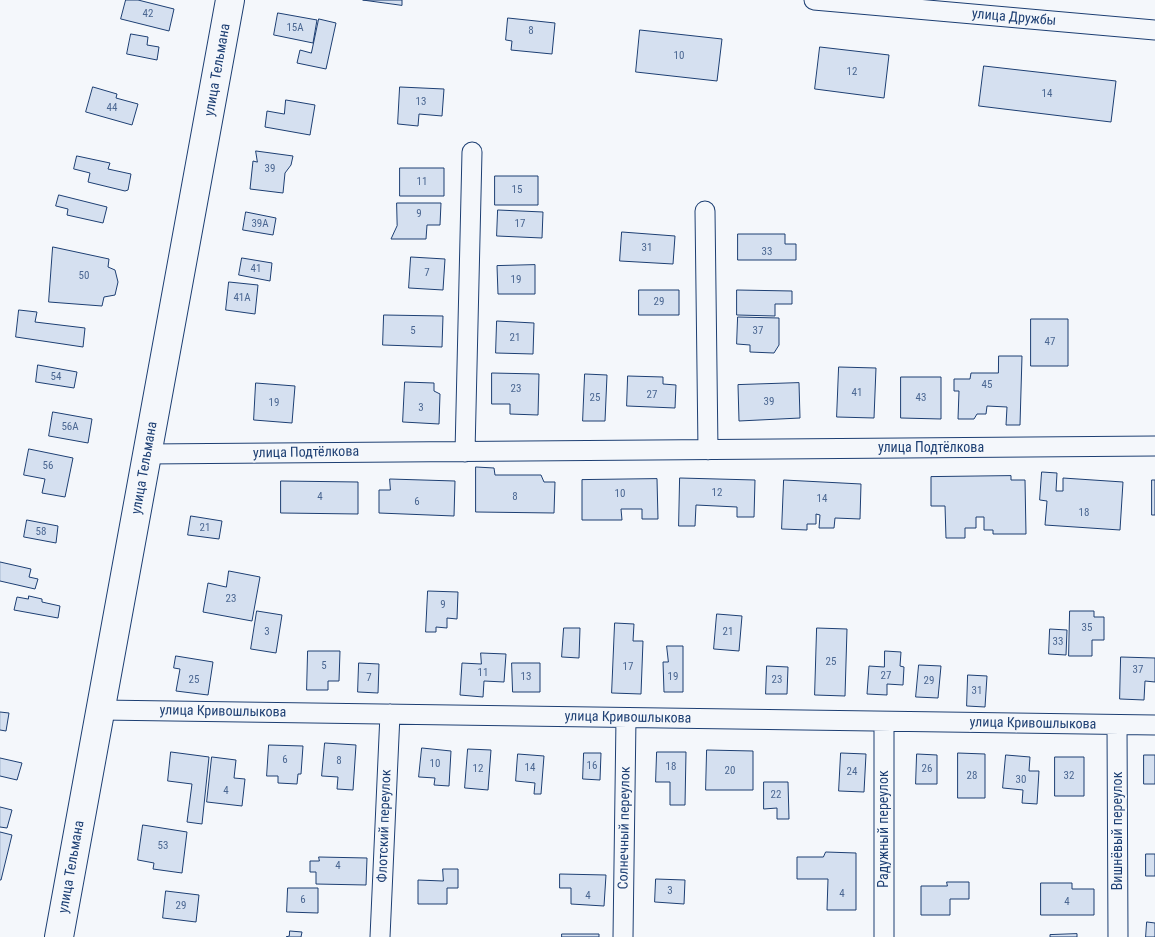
<!DOCTYPE html>
<html>
<head>
<meta charset="utf-8">
<style>
	body { margin:0 }
	canvas { display:block; background:#f4f7fb }
</style>
</head>
<body>
<canvas width="1155" height="937"></canvas>
<script>
const ctx = document.querySelector('canvas').getContext('2d');
ctx.lineJoin = 'round';
function paint(path, color) { ctx.fillStyle = color; ctx.fill(path, 'evenodd'); }
function strokePath(path, color, width, dash) { ctx.strokeStyle = color; ctx.lineWidth = width; ctx.lineCap = dash ? 'butt' : 'round'; ctx.setLineDash(dash || []); ctx.stroke(path); }
function write(font, color, halo, rows, align = 'center') {
  ctx.font = font + ' "Roboto Condensed",sans-serif'; ctx.lineWidth = 4; ctx.setLineDash([]); ctx.textBaseline = 'middle'; ctx.strokeStyle = halo; ctx.fillStyle = color; for (const [text, x, y, turn = 0] of rows) {
    ctx.save(); ctx.translate(x, y); ctx.rotate((+turn || 0) * Math.PI / 180); ctx.textAlign = isNaN(turn) ? turn : align; if (halo) ctx.strokeText(text, 0, 0); ctx.fillText(text, 0, 0); ctx.restore();
  }
}
const building = new Path2D(`
	M126 0H138L174 9 169 31 121 19Z
	M363 0H402V5Z
	M278 13 317 20 313 43 274 35Z
	M508 18 555 23 552 54 511 50 512 41 506 40Z
	M319 19 336 23 326 69 297 63 300 50 311 53Z
	M640 30 722 39 717 81 636 72Z
	M131 34 148 37 147 45 159 47 157 60 127 54Z
	M820 47 889 55 884 98 815 89Z
	M984 66 1116 81 1111 122 979 106Z
	M93 87 117 94 116 98 138 104 132 125 86 112Z
	M400 87 444 89 442 116 419 114 418 126 398 124Z
	M286 100 315 105 310 135 265 127 267 111 284 114Z
	M256 151 293 156 291 165 285 173 283 193 250 189 253 161 257 162Z
	M77 156 110 163 108 169 131 174 128 190 125 191 88 182 90 173 74 169Z
	M400 168H444V196H400Z
	M495 176H538V205H495Z
	M59 195 107 207 103 223 67 215 68 209 56 206Z
	M397 203H441L440 225H427L426 239H391L397 226Z
	M498 210 543 212 542 238 497 236Z
	M246 212 276 218 273 235 243 230Z
	M622 232 675 236 673 264 620 261Z
	M738 234H785V244H796V260H738Z
	M53 247 109 259 108 267 115 270 118 282 115 295 104 297 102 306 49 302Z
	M411 257 445 259 443 290 409 288Z
	M242 258 272 263 270 281 239 275Z
	M535 265V294H498L497 266Z
	M229 282 258 285 255 314 226 310Z
	M639 290H679V315H639Z
	M737 290 792 291V304H775V316L737 315Z
	M19 310 37 312 35 322 85 328 83 347 16 337Z
	M384 315 443 316 442 347 383 345Z
	M738 317 779 318V345L774 353 750 352V345L737 344Z
	M1031 319H1068V366H1031Z
	M497 321 534 323 533 354 496 353Z
	M999 356H1022L1020 425H1006L1007 407 987 406 986 414H977L974 419H958L959 391H954V379H970L971 373H998Z
	M38 365 77 372 74 388 36 382Z
	M839 367 876 368 874 418 837 417Z
	M492 373 539 374 538 415 510 414V404H492Z
	M585 374 607 375 605 421H583Z
	M628 376 663 377V384L676 385 675 408 627 406Z
	M901 377H941V419L901 418Z
	M405 382 434 383V391L440 394 439 424 403 422Z
	M256 383 295 386 292 423 254 420Z
	M799 383 800 418 739 421 738 385Z
	M53 412 92 419 88 443 49 436Z
	M29 449 73 458 65 497 42 493 45 479 24 475Z
	M476 467 494 468 495 475H541L544 482H555L554 513 476 512Z
	M1042 472 1057 473 1056 491H1063V478L1123 482 1120 530 1045 525 1047 501 1040 500Z
	M1011 476V480H1025L1026 534H993V530H984V517H976V528H965V538H946L945 506H931V477Z
	M680 478 755 480 754 517H737V507L696 505 695 526H679Z
	M390 479 455 481 454 516 379 513V490H390Z
	M657 479 658 519H642V509H621L622 520H582V480Z
	M784 480 861 484 860 519 835 518 834 528H819L820 515 816 514V524H807V530L782 529Z
	M1152 480H1155V515H1152Z
	M281 481 358 482V514L281 513Z
	M191 516 222 521 219 539 188 535Z
	M27 520 58 526 56 543 24 537Z
	M0 562 31 569 29 577 38 579 35 589 0 581Z
	M229 571 260 577 252 621 203 612 208 583 226 587Z
	M428 591 458 592 457 619 447 618V628L436 627V632H426Z
	M29 596 42 599V602L60 606 58 618 14 610 17 597 28 599Z
	M257 611 282 615 276 653 251 649Z
	M1070 611H1094V617H1104V640H1092V656H1069Z
	M717 614 742 616 739 651 714 649Z
	M615 623 634 624 633 641H643L641 694 612 693Z
	M564 628H580L579 658 562 657Z
	M817 628 847 629 845 696 815 695Z
	M1050 629 1067 630 1066 655 1049 654Z
	M667 646H683V692H664L663 662H668Z
	M308 651H340L339 681H328V690H307Z
	M885 651 901 652 900 666 904 667 903 685 887 684V695L867 694 869 666 884 667Z
	M481 653 506 654 504 682 484 681 483 697 460 695 462 663 481 664Z
	M176 656 213 662 208 695 176 691 180 669 174 668Z
	M1121 657 1155 658V682L1145 681 1144 700 1120 699Z
	M359 663 379 664 378 693 358 692Z
	M512 663H540V692H513Z
	M919 665 941 666 938 698 916 697Z
	M767 666 788 667 787 694H766Z
	M968 675 987 676 985 707 967 706Z
	M0 712 9 713 6 731 0 730Z
	M325 743 356 745 353 790 337 789 338 777 322 776Z
	M269 745 303 746 301 774H298L297 784 278 783V776H267Z
	M422 748 451 751 449 786 434 785 435 778 419 777Z
	M468 749 491 750 488 790 465 788Z
	M707 750 753 751V790H706Z
	M171 752 209 757 202 824 187 822 192 784 168 781Z
	M657 752H686L685 805H670V782H656Z
	M584 753H601L600 780 583 779Z
	M841 753 866 754 864 792 839 791Z
	M958 753 985 754V798H958Z
	M518 754 544 756 541 794H534L535 783 516 781Z
	M917 754 937 755V784H916Z
	M1006 755 1030 757 1029 771H1039L1037 804 1022 803 1023 790 1003 788Z
	M1144 755H1155V784H1144Z
	M212 757 236 760 234 778 245 779 242 806 207 802Z
	M1055 757H1084V796H1055Z
	M0 758 22 763 17 780 0 776Z
	M764 782H788L789 819H777V808L764 809Z
	M0 807 12 810 7 828 0 827Z
	M143 825 187 832 182 873 153 869 154 863 138 860Z
	M0 832 12 835 1 880H0Z
	M826 852 856 853V910H827L828 879H797V857H823Z
	M1146 854H1155V876H1146Z
	M319 857 367 858 366 885 316 884V872H310V861H319Z
	M443 869H458V888H447V904H418V880L443 881Z
	M560 874 606 875 604 906 571 904V888H560Z
	M656 879 685 880 684 904 655 902Z
	M947 882H969V899H950V915H921V886H947Z
	M1041 883H1072V889H1094V915H1041Z
	M288 888H318V913L287 912Z
	M166 891 199 895 196 922 163 918Z
	M1147 922 1155 923V937H1146Z
	M290 931 302 932 301 937H286L289 936Z
	M562 934H599V937H562Z
	M1077 934V937H1050V935Z`);
paint(building, '#d5e0f0');
strokePath(building, '#1d3f73', 1);
const street = new Path2D(`
	M814 0 1155 30
	M705 211 708 450
	M465 452 472 152
	M147 454 1155 446
	M101 710 1155 725
	M884 722V937
	M1117 725 1118 937
	M380 937 390 714
	M623 937 626 718`);
const secondary = new Path2D(`
	M59 937 230 0`);
strokePath(street, '#1d3f73', 21);
strokePath(secondary, '#1d3f73', 30);
strokePath(street, '#f4f7fb', 19);
strokePath(secondary, '#f4f7fb', 28);
write('11px', '#4b6792', null, [
	["42",148,14],
	["15А",295,28],
	["8",531,31],
	["10",679,56],
	["12",852,72],
	["14",1047,94],
	["13",421,102],
	["44",112,108],
	["39",270,169],
	["11",422,182],
	["15",517,190],
	["9",419,214],
	["39А",260,224],
	["17",520,224],
	["31",647,248],
	["33",767,252],
	["41",256,269],
	["7",427,273],
	["50",84,276],
	["19",516,280],
	["41А",242,298],
	["29",659,302],
	["5",413,331],
	["37",758,331],
	["21",515,338],
	["47",1050,342],
	["54",56,377],
	["45",987,385],
	["23",516,389],
	["41",857,393],
	["27",652,395],
	["25",595,398],
	["43",921,398],
	["39",769,402],
	["19",274,403],
	["3",421,408],
	["56А",70,427],
	["56",48,466],
	["12",717,493],
	["10",620,494],
	["4",320,497],
	["8",515,497],
	["14",822,499],
	["6",417,502],
	["18",1084,513],
	["21",205,528],
	["58",41,532],
	["23",231,599],
	["9",443,605],
	["35",1087,628],
	["3",267,632],
	["21",728,632],
	["33",1058,642],
	["25",831,662],
	["5",324,666],
	["17",628,667],
	["37",1138,670],
	["11",483,673],
	["27",886,676],
	["13",526,677],
	["19",673,677],
	["7",369,678],
	["25",194,680],
	["23",777,680],
	["29",929,681],
	["31",977,691],
	["6",285,760],
	["8",339,761],
	["10",435,764],
	["16",592,766],
	["18",671,767],
	["14",530,768],
	["12",478,769],
	["26",927,769],
	["20",730,771],
	["24",852,772],
	["28",972,776],
	["32",1069,776],
	["30",1021,780],
	["4",226,791],
	["22",776,795],
	["53",163,846],
	["4",338,866],
	["3",670,891],
	["4",842,894],
	["4",588,896],
	["6",303,900],
	["4",1067,902],
	["29",181,906]
]);
write('14px', '#1d3f73', '#f4f7fb', [
	["улица Дружбы",1014,18,5],
	["улица Тельмана",218,70,-80],
	["улица Подтёлкова",931,448],
	["улица Подтёлкова",306,453,-1],
	["улица Тельмана",145,468,-80],
	["улица Кривошлыкова",223,712,1],
	["улица Кривошлыкова",628,718,1],
	["улица Кривошлыкова",1033,724,1],
	["Флотский переулок",385,826,-88],
	["Солнечный переулок",625,828,-89],
	["Радужный переулок",884,829,-90],
	["Вишнёвый переулок",1118,831,-90],
	["улица Тельмана",72,867,-80]
]);
</script>
</body>
</html>
